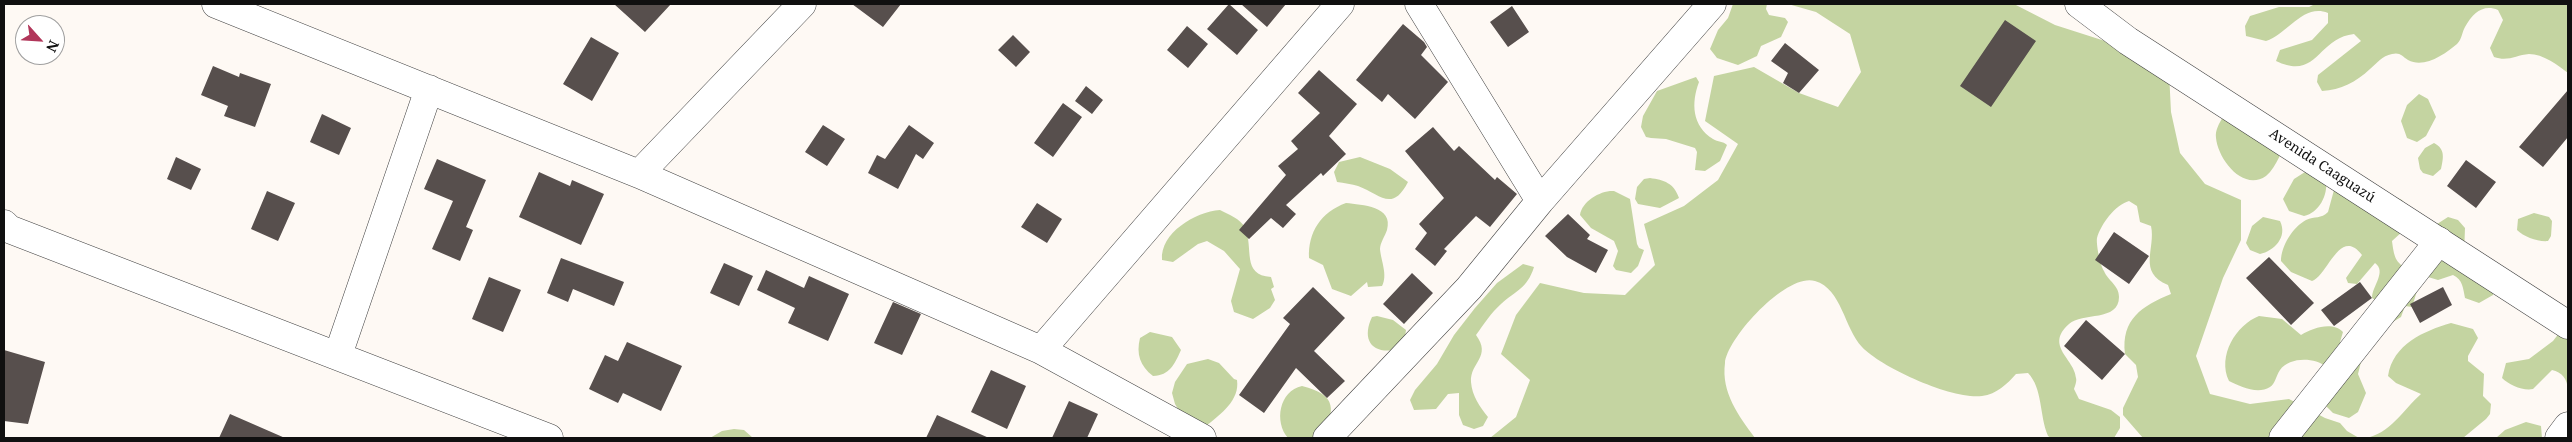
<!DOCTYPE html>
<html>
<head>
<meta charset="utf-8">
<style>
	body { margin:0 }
	#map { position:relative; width:2572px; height:442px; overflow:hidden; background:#fef9f4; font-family:"Noto Serif",serif }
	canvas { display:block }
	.frame { position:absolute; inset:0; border:5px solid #101010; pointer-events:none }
	.north { position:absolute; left:15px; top:15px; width:50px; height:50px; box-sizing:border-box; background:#fff; border:1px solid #9f9f9f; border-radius:50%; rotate:116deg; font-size:14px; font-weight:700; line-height:20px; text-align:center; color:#101010 }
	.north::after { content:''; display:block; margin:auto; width:18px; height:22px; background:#b1365a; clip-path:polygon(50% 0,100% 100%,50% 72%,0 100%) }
</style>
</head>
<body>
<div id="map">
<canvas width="2572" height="442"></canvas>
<div class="frame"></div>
<div class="north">N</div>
</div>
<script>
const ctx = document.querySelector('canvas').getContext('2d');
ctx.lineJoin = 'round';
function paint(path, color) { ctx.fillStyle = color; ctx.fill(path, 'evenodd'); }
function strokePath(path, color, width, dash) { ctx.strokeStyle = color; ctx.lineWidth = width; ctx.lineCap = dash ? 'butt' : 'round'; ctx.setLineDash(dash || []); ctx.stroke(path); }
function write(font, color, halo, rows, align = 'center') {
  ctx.font = font + ' "Noto Serif",serif'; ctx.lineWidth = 5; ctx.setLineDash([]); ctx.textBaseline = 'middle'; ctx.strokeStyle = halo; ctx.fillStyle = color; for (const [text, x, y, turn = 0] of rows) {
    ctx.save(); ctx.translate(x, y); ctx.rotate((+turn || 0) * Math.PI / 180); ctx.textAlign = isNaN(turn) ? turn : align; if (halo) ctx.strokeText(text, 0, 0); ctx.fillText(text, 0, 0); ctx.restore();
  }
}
paint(new Path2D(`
	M1733 4H1767L1766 9 1769 15 1785 18 1788 22 1781 37 1761 46 1757 56 1738 65 1717 58 1710 49 1718 30 1728 18Z
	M1788 4H2014L2055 25 2133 50 2169 72 2171 112 2180 153 2205 184 2241 200V240L2223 278 2196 356 2210 394 2250 404 2289 399 2325 418 2340 423 2347 431 2359 438H2143L2123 415V408L2138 377 2136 365 2125 354C2121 319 2142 306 2171 294L2168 285C2137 272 2156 249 2151 226L2140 222 2137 206 2129 201C2115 205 2101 224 2097 238 2096 244 2100 265 2104 271 2108 281 2119 285 2119 297 2119 322 2082 312 2069 324 2044 346 2075 359 2076 378 2077 381 2075 386 2074 389L2079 399 2111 410 2120 417V428L2114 438H2051L2048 436C2039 414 2043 389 2028 373L2016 374C2007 384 1997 394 1982 396 1953 400 1882 368 1862 347 1844 328 1842 289 1815 281 1787 272 1727 338 1725 363 1721 393 1739 416 1755 438H1490L1516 417 1530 380 1501 354 1516 315 1540 283 1584 293 1625 295 1655 265 1644 224 1684 206 1718 180 1738 144 1705 121 1714 76 1754 67 1799 93 1838 107 1861 72 1850 34 1816 12Z
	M2315 4H2568V73C2558 65 2543 54 2529 54 2516 55 2508 62 2494 57L2490 48 2503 20 2498 10C2483 4 2473 13 2465 27 2462 32 2462 39 2457 44 2445 54 2424 69 2408 60 2402 56 2400 52 2392 54 2382 56 2377 63 2370 69 2356 82 2341 90 2322 91L2317 82 2318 75 2361 41 2354 34C2317 38 2318 81 2276 61L2280 50 2312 40 2328 23V13C2303 3 2288 34 2266 41L2246 36 2245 26 2250 16 2279 7H2309Z
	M1696 77 1699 82C1691 103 1692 126 1713 139 1718 142 1723 141 1727 145L1720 161 1705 171 1695 170 1697 152 1695 148 1666 139 1651 138 1646 137 1641 127 1643 116 1657 91Z
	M2419 94 2428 99 2436 117 2426 136 2417 142 2407 138 2401 121 2407 105Z
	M2223 117 2289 135C2283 147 2277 167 2266 176 2243 192 2218 159 2216 138 2215 130 2219 124 2223 117Z
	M2434 143C2446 149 2443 159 2441 169L2433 176 2423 173 2420 169 2418 158 2425 148Z
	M1360 157 1390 169 1408 182C1392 213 1380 194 1358 186 1352 184 1344 183 1337 182L1334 172 1339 162Z
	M2305 172 2326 181C2328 195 2319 213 2304 216L2289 211 2283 199 2294 179Z
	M1650 178C1664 180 1674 183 1679 198L1660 208 1638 204 1635 199 1637 187 1644 179Z
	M2364 178 2375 184 2383 192 2402 200 2405 205 2403 231 2392 241C2394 256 2395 263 2408 269L2417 291 2412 307 2405 306 2401 317 2391 323 2377 301 2372 298C2372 286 2387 272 2375 263L2357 284 2348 283 2346 278 2362 255C2340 226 2328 275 2312 281L2291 272 2281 261C2281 246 2293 227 2306 220 2315 216 2321 219 2328 212L2334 190 2338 186Z
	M1614 191 1630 199 1637 244 1639 248 1644 250 1638 266 1631 273 1616 270 1613 266 1618 251 1614 241 1591 228 1580 215C1582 201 1601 190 1614 191Z
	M1346 203C1362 205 1394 206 1387 230 1385 236 1380 243 1380 249 1381 261 1388 275 1382 286L1368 287 1367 282 1351 296 1332 289 1323 265 1309 258C1308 232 1321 212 1346 203Z
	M1220 210C1229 215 1240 218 1245 228 1254 248 1241 275 1271 277L1274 287 1271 289 1275 300 1270 308 1253 319 1234 312 1231 301 1240 269 1224 251 1207 241 1198 244 1173 262 1162 260C1160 233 1195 212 1220 210Z
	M2534 213 2549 217 2552 221 2551 236 2548 241C2538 242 2524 237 2517 230L2518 219Z
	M2263 217 2280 221C2288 237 2274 251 2260 254L2250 250 2246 243 2252 226Z
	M2448 217 2458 220 2465 228 2464 255 2502 273 2493 295 2479 303 2465 298C2463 288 2463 280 2453 275L2438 280 2428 277 2420 263 2434 226Z
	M1523 264 1534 267C1527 289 1516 290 1501 304 1491 313 1484 324 1476 335 1492 357 1470 362 1471 382 1472 396 1480 407 1488 417L1483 426 1474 429 1463 425 1459 415V393L1448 394 1436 409 1414 410 1410 400 1415 390 1437 364 1454 335 1475 308 1497 283Z
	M2568 308V389C2567 379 2562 372 2552 370L2533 389C2523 391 2509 385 2502 378L2506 363 2529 359 2553 341 2560 332 2565 311Z
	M1377 316 1393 320 1406 330 1405 337 1395 350C1370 354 1362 338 1372 317Z
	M2259 316 2282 319 2301 335C2313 328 2332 321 2343 332L2340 342 2363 354 2358 374 2366 393 2358 412 2349 418 2333 413 2323 403 2326 367C2315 357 2289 357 2280 370 2276 376 2275 384 2270 387 2257 395 2240 386 2229 381 2217 356 2236 325 2259 316Z
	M2451 323 2473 329 2478 338 2468 356V361L2484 374 2483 396 2491 404 2490 414 2486 419 2463 438H2365C2389 435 2404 409 2421 394L2396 383 2388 376C2393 344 2424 331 2451 323Z
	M1150 332 1172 337 1181 350C1174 365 1170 375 1153 376 1140 366 1136 354 1140 338Z
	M1208 359 1219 363 1234 379 1237 380C1240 400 1221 414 1206 426L1186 422 1175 404 1172 393 1175 382 1187 364Z
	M1302 386C1338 395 1335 410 1322 438H1288C1274 422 1279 391 1302 386Z
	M2526 422 2541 426 2542 438H2496L2505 430Z
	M734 429 744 430 753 438H710L722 431Z`), '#c4d4a1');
paint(new Path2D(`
	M614 4H671L645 32Z
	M852 4H901L883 27Z
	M1229 4 1258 30 1237 55 1207 29Z
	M1241 4H1286L1267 27Z
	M1512 6 1529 32 1508 47 1490 22Z
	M2005 20 2036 41 1991 107 1960 86Z
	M1403 24 1424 42 1427 47 1421 55 1448 82 1415 119 1388 94 1382 102 1356 80Z
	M1187 26 1208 44 1188 68 1167 50Z
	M1013 35 1030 52 1016 67 998 50Z
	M591 37 619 53 592 101 563 84Z
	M1785 43 1819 70 1799 93 1783 83 1788 73 1771 61Z
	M213 66 239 77 240 73 271 84 255 127 224 116 228 106 201 95Z
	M1319 70 1357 104 1329 136 1346 154 1323 176 1321 173 1286 205 1296 214 1283 228 1271 218 1249 239 1239 230 1286 175 1278 166 1298 149 1291 141 1320 113 1298 93Z
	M1086 86 1103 100 1092 114 1075 101Z
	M2568 90V137L2543 167 2519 147Z
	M1063 103 1082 117 1053 157 1034 143Z
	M322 114 351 128 339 155 310 142Z
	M823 125 845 139 827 166 805 152Z
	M909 125 934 143 923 159 916 154 898 189 868 173 877 155 885 159Z
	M1433 127 1454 151 1459 146 1495 180 1497 177 1517 194 1490 227 1476 216 1444 249 1447 251 1435 266 1415 249 1427 233 1419 224 1444 198 1405 151Z
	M176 157 201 169 191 190 167 179Z
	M437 159 486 180 466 227 473 230 460 261 432 249 453 201 424 189Z
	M2466 160 2496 182 2476 208 2447 186Z
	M539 172 570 186 572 180 604 194 581 245 519 217Z
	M267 191 295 203 278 241 251 229Z
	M1037 203 1062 219 1047 243 1021 227Z
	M1568 214 1590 235 1587 239 1608 250 1596 273 1567 257 1545 236Z
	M2114 232 2149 256 2129 284 2095 260Z
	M2269 257 2314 303 2291 325 2246 278Z
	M561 258 624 282 614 306 573 289 568 302 547 293Z
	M724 263 753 276 739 306 710 293Z
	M766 270 804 288 809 276 849 294 828 341 788 323 795 308 757 290Z
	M1412 273 1433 293 1404 324 1383 304Z
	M489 277 521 290 503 332 472 319Z
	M2360 282 2372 298 2334 326 2321 310Z
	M1313 287 1345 318 1314 351 1345 381 1327 398 1296 368 1264 413 1239 395 1290 324 1283 318Z
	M2443 287 2452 305 2420 323 2410 304Z
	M893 302 921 314 902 355 874 343Z
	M2086 320 2125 354 2102 380 2064 346Z
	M627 342 682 366 661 411 623 393 618 403 589 389 605 355 618 361Z
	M4 350 45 362 28 424 4 421Z
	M991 370 1026 386 1007 429 971 412Z
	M1069 401 1098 414 1087 438H1052Z
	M230 414 285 438H219Z
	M937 415 989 438H926Z`), '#574f4d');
const minor = new Path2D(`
	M216 4 639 174 1041 350 1202 438
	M1419 4 1540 201
	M639 174 802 4
	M4 224 9 229 549 438
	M1041 350 1340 4
	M338 355 429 89
	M1327 438 1469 288 1540 201 1712 4
	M2283 438 2439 241
	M2559 438 2568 426`);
const tertiary = new Path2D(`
	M2079 4 2128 41 2568 325`);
strokePath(minor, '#434343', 29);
strokePath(tertiary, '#434343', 29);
strokePath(minor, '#fff', 28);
strokePath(tertiary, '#fff', 28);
write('14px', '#101010', '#fff', [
	["Avenida Caaguazú",2322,166,33]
]);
</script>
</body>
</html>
